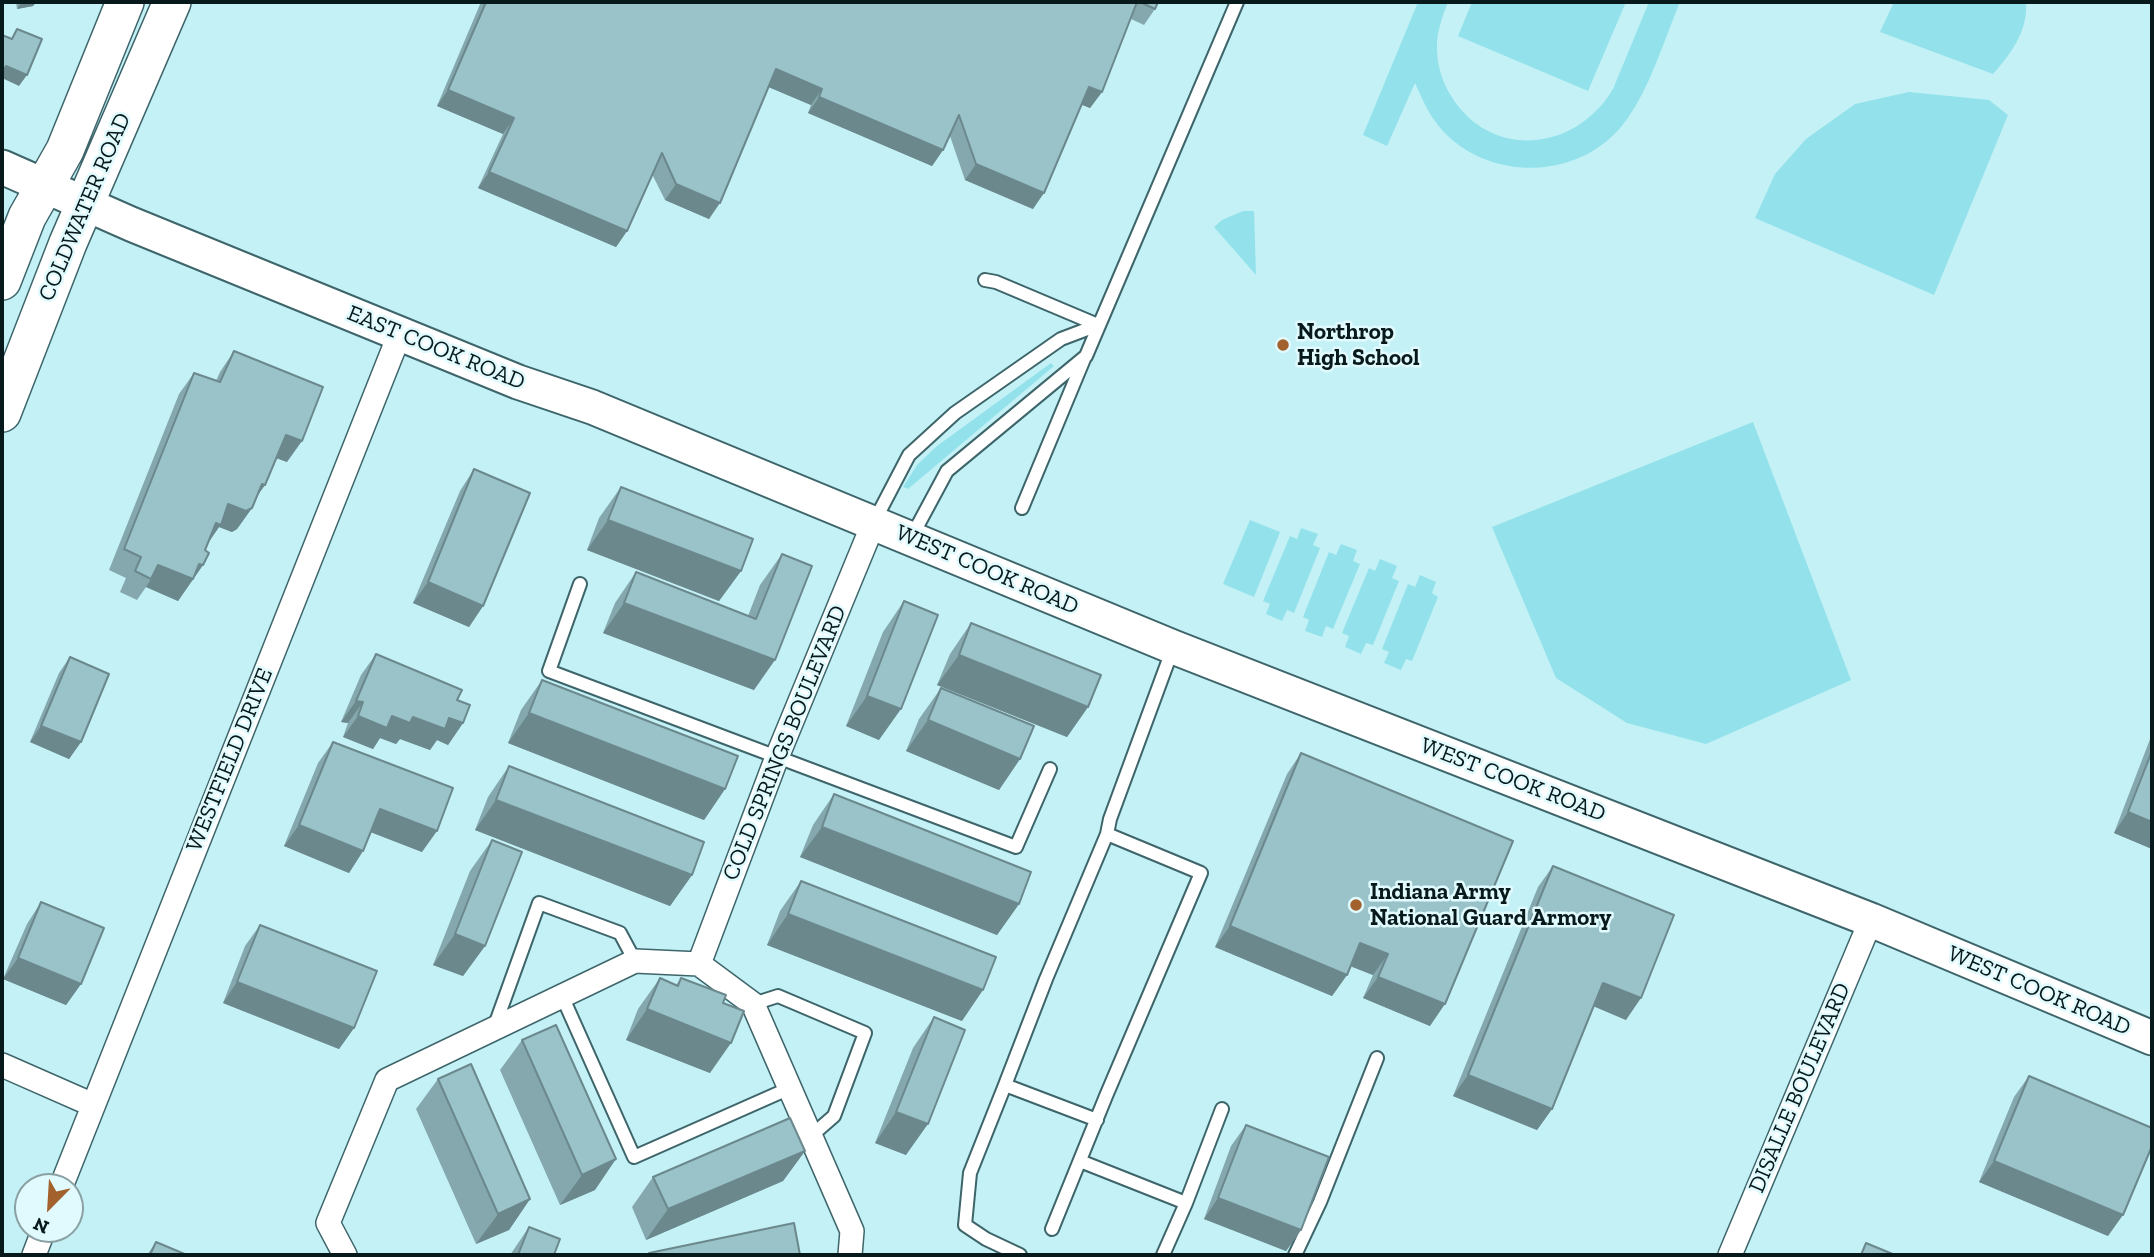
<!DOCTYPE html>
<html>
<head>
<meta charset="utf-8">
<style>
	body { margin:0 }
	#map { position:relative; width:2154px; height:1257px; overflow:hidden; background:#c4f1f6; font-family:"Zilla Slab",serif }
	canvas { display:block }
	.frame { position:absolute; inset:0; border:4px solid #08191b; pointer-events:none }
	.north { position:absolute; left:14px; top:1173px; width:70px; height:70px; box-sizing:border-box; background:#e0fafd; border:2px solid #8aa0a3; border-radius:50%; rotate:204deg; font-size:19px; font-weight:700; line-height:28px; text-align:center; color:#08191b }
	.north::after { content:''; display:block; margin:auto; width:24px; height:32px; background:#a3612e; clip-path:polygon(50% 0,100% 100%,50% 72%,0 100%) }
</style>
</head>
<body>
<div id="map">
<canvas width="2154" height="1257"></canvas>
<div class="frame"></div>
<div class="north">N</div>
</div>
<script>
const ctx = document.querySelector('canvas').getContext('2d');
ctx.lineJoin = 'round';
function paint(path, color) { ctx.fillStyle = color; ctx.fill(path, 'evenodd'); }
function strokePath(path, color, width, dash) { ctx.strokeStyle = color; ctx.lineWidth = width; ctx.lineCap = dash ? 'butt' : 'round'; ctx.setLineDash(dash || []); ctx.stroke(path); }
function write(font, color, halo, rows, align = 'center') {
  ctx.font = font + ' "Zilla Slab",serif'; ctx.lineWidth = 5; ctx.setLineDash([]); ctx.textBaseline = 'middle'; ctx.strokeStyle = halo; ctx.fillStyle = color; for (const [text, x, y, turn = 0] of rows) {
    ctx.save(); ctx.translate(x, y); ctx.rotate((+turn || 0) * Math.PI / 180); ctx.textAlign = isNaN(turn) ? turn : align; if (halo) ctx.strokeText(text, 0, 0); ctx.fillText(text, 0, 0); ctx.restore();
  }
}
paint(new Path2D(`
	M1418 2H1448C1443 15 1438 28 1437 43 1436 63 1442 83 1453 99 1494 161 1577 150 1613 89L1649 2H1680C1664 40 1648 95 1621 127 1578 178 1497 181 1449 137 1432 122 1424 103 1415 83L1387 146 1363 135Z
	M1472 2H1626L1588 91 1458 36Z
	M1894 2H2026C2028 31 2011 54 1993 74L1880 32Z
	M1909 92 1989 100 2008 115 1934 295 1755 218 1775 174 1806 139 1855 104Z
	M1243 211H1254L1256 275 1214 227 1222 220Z
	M1051 363 1054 366 908 489 903 487 917 465 937 446Z
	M1753 422 1851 680 1706 744 1627 723 1556 678 1492 527Z
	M1250 520 1280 532 1254 597 1223 584Z
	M1301 528 1318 534 1313 545 1320 548 1294 613 1287 610 1282 621 1266 614 1270 604 1263 601 1290 536 1297 539Z
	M1341 544 1357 550 1353 561 1360 564 1333 629 1326 626 1322 637 1305 631 1309 620 1303 617 1329 552 1336 555Z
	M1380 559 1397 566 1392 578 1399 581 1373 645 1366 643 1361 654 1345 647 1349 636 1342 633 1369 568 1375 571Z
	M1420 575 1436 582 1432 593 1438 597 1412 661 1406 659 1401 670 1384 663 1389 652 1382 649 1408 584 1415 587Z`), '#93e2eb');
const service = new Path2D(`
	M985 280 996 282 1098 325
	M1022 508 1084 359
	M874 522 909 455 955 413 1061 339 1098 325
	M911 538 947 471 1086 356 1237 2
	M580 584 549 671 1016 847 1050 769
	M562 996 634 1157 790 1088
	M753 1004 778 996 865 1033 834 1116 811 1136
	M494 1028 539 903 620 933 635 961
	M1005 1085 970 1173 965 1225 986 1239 1020 1255
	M1097 1120 1005 1085 1046 979 1107 834 1110 819 1173 648
	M1080 1161 1186 1203
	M1052 1229 1106 1096 1201 873 1107 834
	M1163 1255 1186 1203 1222 1109
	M1295 1255 1320 1202 1377 1058`);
const minor = new Path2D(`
	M699 964 777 757 874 522
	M2 1065 93 1105
	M61 1187 400 333
	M34 1255 44 1229
	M345 1255 328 1223 387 1080 635 961 699 964 753 1004 852 1231 850 1255
	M1730 1255 1871 920`);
const secondary = new Path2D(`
	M2 167 131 224 518 382 592 407 1173 647 1871 920 2152 1038`);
const primary = new Path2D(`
	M2 281 27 217 65 150 125 2
	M2 413 68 243 172 2`);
strokePath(service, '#3d656a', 16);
strokePath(minor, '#3d656a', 26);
strokePath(secondary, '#3d656a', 37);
strokePath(primary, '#3d656a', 40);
strokePath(service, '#fff', 12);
strokePath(minor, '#fff', 23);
strokePath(secondary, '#fff', 33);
strokePath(primary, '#fff', 37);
paint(new Path2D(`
	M16 2H36L33 6 17 9Z
	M481 2H1158L1155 9 1144 25 1131 19 1102 92 1090 108 1082 105 1033 209 965 180 950 136 943 150 932 166 808 113 811 105 768 87 709 219 665 200 652 174 627 231 616 247 478 188 503 134 437 106Z
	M234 351 287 462 276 458 265 485 256 497 252 508 237 529 232 532 219 527 208 543 205 550 203 565 178 601 146 587 137 600 120 592 126 578 109 570 179 394 194 373 216 381 220 372Z
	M474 469 483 606 469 627 413 603 460 491Z
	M621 487 741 571 719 601 587 550 599 518Z
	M782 554 754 690 603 633 615 603 636 572 748 616 760 585Z
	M904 601 879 740 846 726 883 632Z
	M971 623 1088 707 1067 737 937 685 950 654Z
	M376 654 457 700 463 723 448 745 437 740 430 750 400 739 396 744 380 738 373 749 343 737 348 723 341 722 361 675Z
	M70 657 81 742 69 759 30 742 59 673Z
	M542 680 725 789 704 820 508 743 521 710Z
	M941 688 1020 759 999 790 906 751 919 719Z
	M2152 734V849L2114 833Z
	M333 742 422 852 371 832 363 851 349 873 284 846 318 763Z
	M1301 753 1430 1026 1363 998 1373 975 1350 966 1347 975 1332 996 1215 947 1287 774Z
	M509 766 692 875 670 906 475 830 488 797Z
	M834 794 1019 904 997 935 800 857 813 825Z
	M492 840 485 946 463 976 433 965 470 871Z
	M1553 866 1626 1020 1594 1006 1552 1109 1537 1130 1453 1096 1538 887Z
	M801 881 962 1021 767 945 780 911Z
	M41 902 81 984 66 1005 3 979 27 924Z
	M260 925 354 1028 339 1049 223 1003 245 946Z
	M660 978 676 985 681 978 723 1003 710 1073 626 1040 638 1009Z
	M934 1017 906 1155 875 1143 913 1048Z
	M522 1040 595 1190 560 1205 500 1070Z
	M2029 1076 2108 1236 1979 1182 2014 1097Z
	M438 1079 530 1199 509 1230 476 1244 416 1109Z
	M1246 1125 1301 1230 1286 1251 1204 1219 1231 1146Z
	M805 1151 783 1181 646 1240 632 1207 653 1177Z
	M529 1227 554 1255H510Z
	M156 1242 187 1255H147Z`), '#84a8ad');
paint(new Path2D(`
	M30 2H36L33 6 17 9 21 3Z
	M6 66 27 75 19 86 2 78V72Z
	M776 69 822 89 811 105 764 85Z
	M1089 87 1102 92 1090 108 1078 103Z
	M448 90 514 118 503 134 437 106Z
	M819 97 943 150 932 166 808 113Z
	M976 164 1044 193 1033 209 965 180Z
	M489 172 627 231 616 247 478 188Z
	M676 184 720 203 709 219 665 200Z
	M286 435 302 441 287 462 271 456Z
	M262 484 265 485 250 506Z
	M228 504 252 508 237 529 232 532 219 527 206 546 201 544Z
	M608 520 741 571 719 601 587 550Z
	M199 564 203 565 178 601 146 587 151 579 158 565Z
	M428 582 483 606 469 627 413 603Z
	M624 603 775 660 754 690 603 633Z
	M959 655 1088 707 1067 737 937 685Z
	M867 696 901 709 879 740 846 726Z
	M356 701 363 702 348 723 341 722Z
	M529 713 725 789 704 820 508 743Z
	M358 716 449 718 463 723 448 745 437 740 430 750 400 739 396 744 380 738 373 749 343 737Z
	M928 720 1020 759 999 790 906 751Z
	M41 726 81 742 69 759 30 742Z
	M496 800 692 875 670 906 475 830Z
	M380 809 437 831 422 852 365 830Z
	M2128 812 2152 822V849L2114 833Z
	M299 825 363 851 349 873 284 846Z
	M822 827 1019 904 997 935 800 857Z
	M788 914 983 990 962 1021 767 945Z
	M1230 926 1347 975 1332 996 1215 947Z
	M455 934 485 946 463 976 433 965Z
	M1360 943 1388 954 1373 975 1345 964Z
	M18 958 81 984 66 1005 3 979Z
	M1378 977 1445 1004 1430 1026 1363 998Z
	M237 982 354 1028 339 1049 223 1003Z
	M1603 983 1641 998 1626 1020 1588 1004Z
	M647 1009 731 1043 710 1073 626 1040Z
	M1468 1075 1552 1109 1537 1130 1453 1096Z
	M896 1112 928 1124 906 1155 875 1143Z
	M805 1151 783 1181 646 1240 668 1209Z
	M616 1159 595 1190 560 1205 582 1175Z
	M1994 1161 2123 1215 2108 1236 1979 1182Z
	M1218 1198 1301 1230 1286 1251 1204 1219Z
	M530 1199 509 1230 476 1244 498 1214Z`), '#6b888d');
const building = new Path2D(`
	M486 2H1137L1102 92 1089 87 1044 193 976 164 959 115 943 150 819 97 822 89 776 69 720 203 676 184 662 153 627 231 489 172 514 118 448 90Z
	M1140 2H1158L1155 9Z
	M17 29 42 39 27 75 6 66 2 74V35L12 39Z
	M234 351 323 387 302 441 286 435 265 485 262 484 252 508 246 511 228 504 221 525 216 523 205 550 209 553 203 565 199 564 193 579 158 565 151 579 135 571 141 557 124 549 194 373 220 382Z
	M474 469 530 493 483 606 428 582Z
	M621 487 753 539 741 571 608 520Z
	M782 554 812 566 775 660 624 603 636 572 756 619Z
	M904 601 938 615 901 709 867 696Z
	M971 623 1101 675 1088 707 959 655Z
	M376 654 462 690 457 700 470 705 463 723 449 718 445 729 413 717 410 723 392 716 387 728 358 716 363 702 356 701Z
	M70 657 109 674 81 742 41 726Z
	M542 680 738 756 725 789 529 713Z
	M941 688 1034 726 1020 759 928 720Z
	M333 742 453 788 437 831 380 809 363 851 299 825Z
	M2152 751V822L2128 812Z
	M1301 753 1513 841 1445 1004 1378 977 1388 954 1360 943 1347 975 1230 926Z
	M509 766 704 842 692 875 496 800Z
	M834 794 1031 872 1019 904 822 827Z
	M492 840 522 852 485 946 455 934Z
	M1553 866 1674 915 1641 998 1603 983 1552 1109 1468 1075Z
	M801 881 996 957 983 990 788 914Z
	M41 902 104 928 81 984 18 958Z
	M260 925 377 971 354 1028 237 982Z
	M660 978 678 986 681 978 726 995 723 1003 744 1011 731 1043 647 1009Z
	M934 1017 965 1030 928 1124 896 1112Z
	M556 1025 616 1159 582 1175 522 1040Z
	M471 1064 530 1199 498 1214 438 1079Z
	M2029 1076 2152 1128V1146L2123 1215 1994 1161Z
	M790 1118 805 1151 668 1209 653 1177Z
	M1246 1125 1329 1157 1301 1230 1218 1198Z
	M794 1223 800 1255H649V1253Z
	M529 1227 560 1239 554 1255H518Z
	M156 1242 187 1255H150Z
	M1866 1243 1895 1255H1861Z`);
paint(building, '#99c3c9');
strokePath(building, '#6b888d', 2);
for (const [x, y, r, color] of [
	[1283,345,7,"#a3612e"],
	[1356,905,7,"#a3612e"]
]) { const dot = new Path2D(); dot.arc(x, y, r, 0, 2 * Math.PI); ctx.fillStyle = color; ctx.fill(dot); strokePath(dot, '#e0fafd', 2.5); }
write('23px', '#08191b', '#e0fafd', [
	["COLDWATER ROAD",85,207,-67],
	["EAST COOK ROAD",436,348,22],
	["WEST COOK ROAD",987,570,23],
	["COLD SPRINGS BOULEVARD",785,743,-68],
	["WESTFIELD DRIVE",230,760,-68],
	["WEST COOK ROAD",1513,780,21],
	["WEST COOK ROAD",2039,991,23],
	["DISALLE BOULEVARD",1800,1088,-67]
]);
write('bold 23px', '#08191b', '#e0fafd', [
	["Northrop",1297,332],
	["High School",1297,358],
	["Indiana Army",1370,892],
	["National Guard Armory",1370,918]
], 'left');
</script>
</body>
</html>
